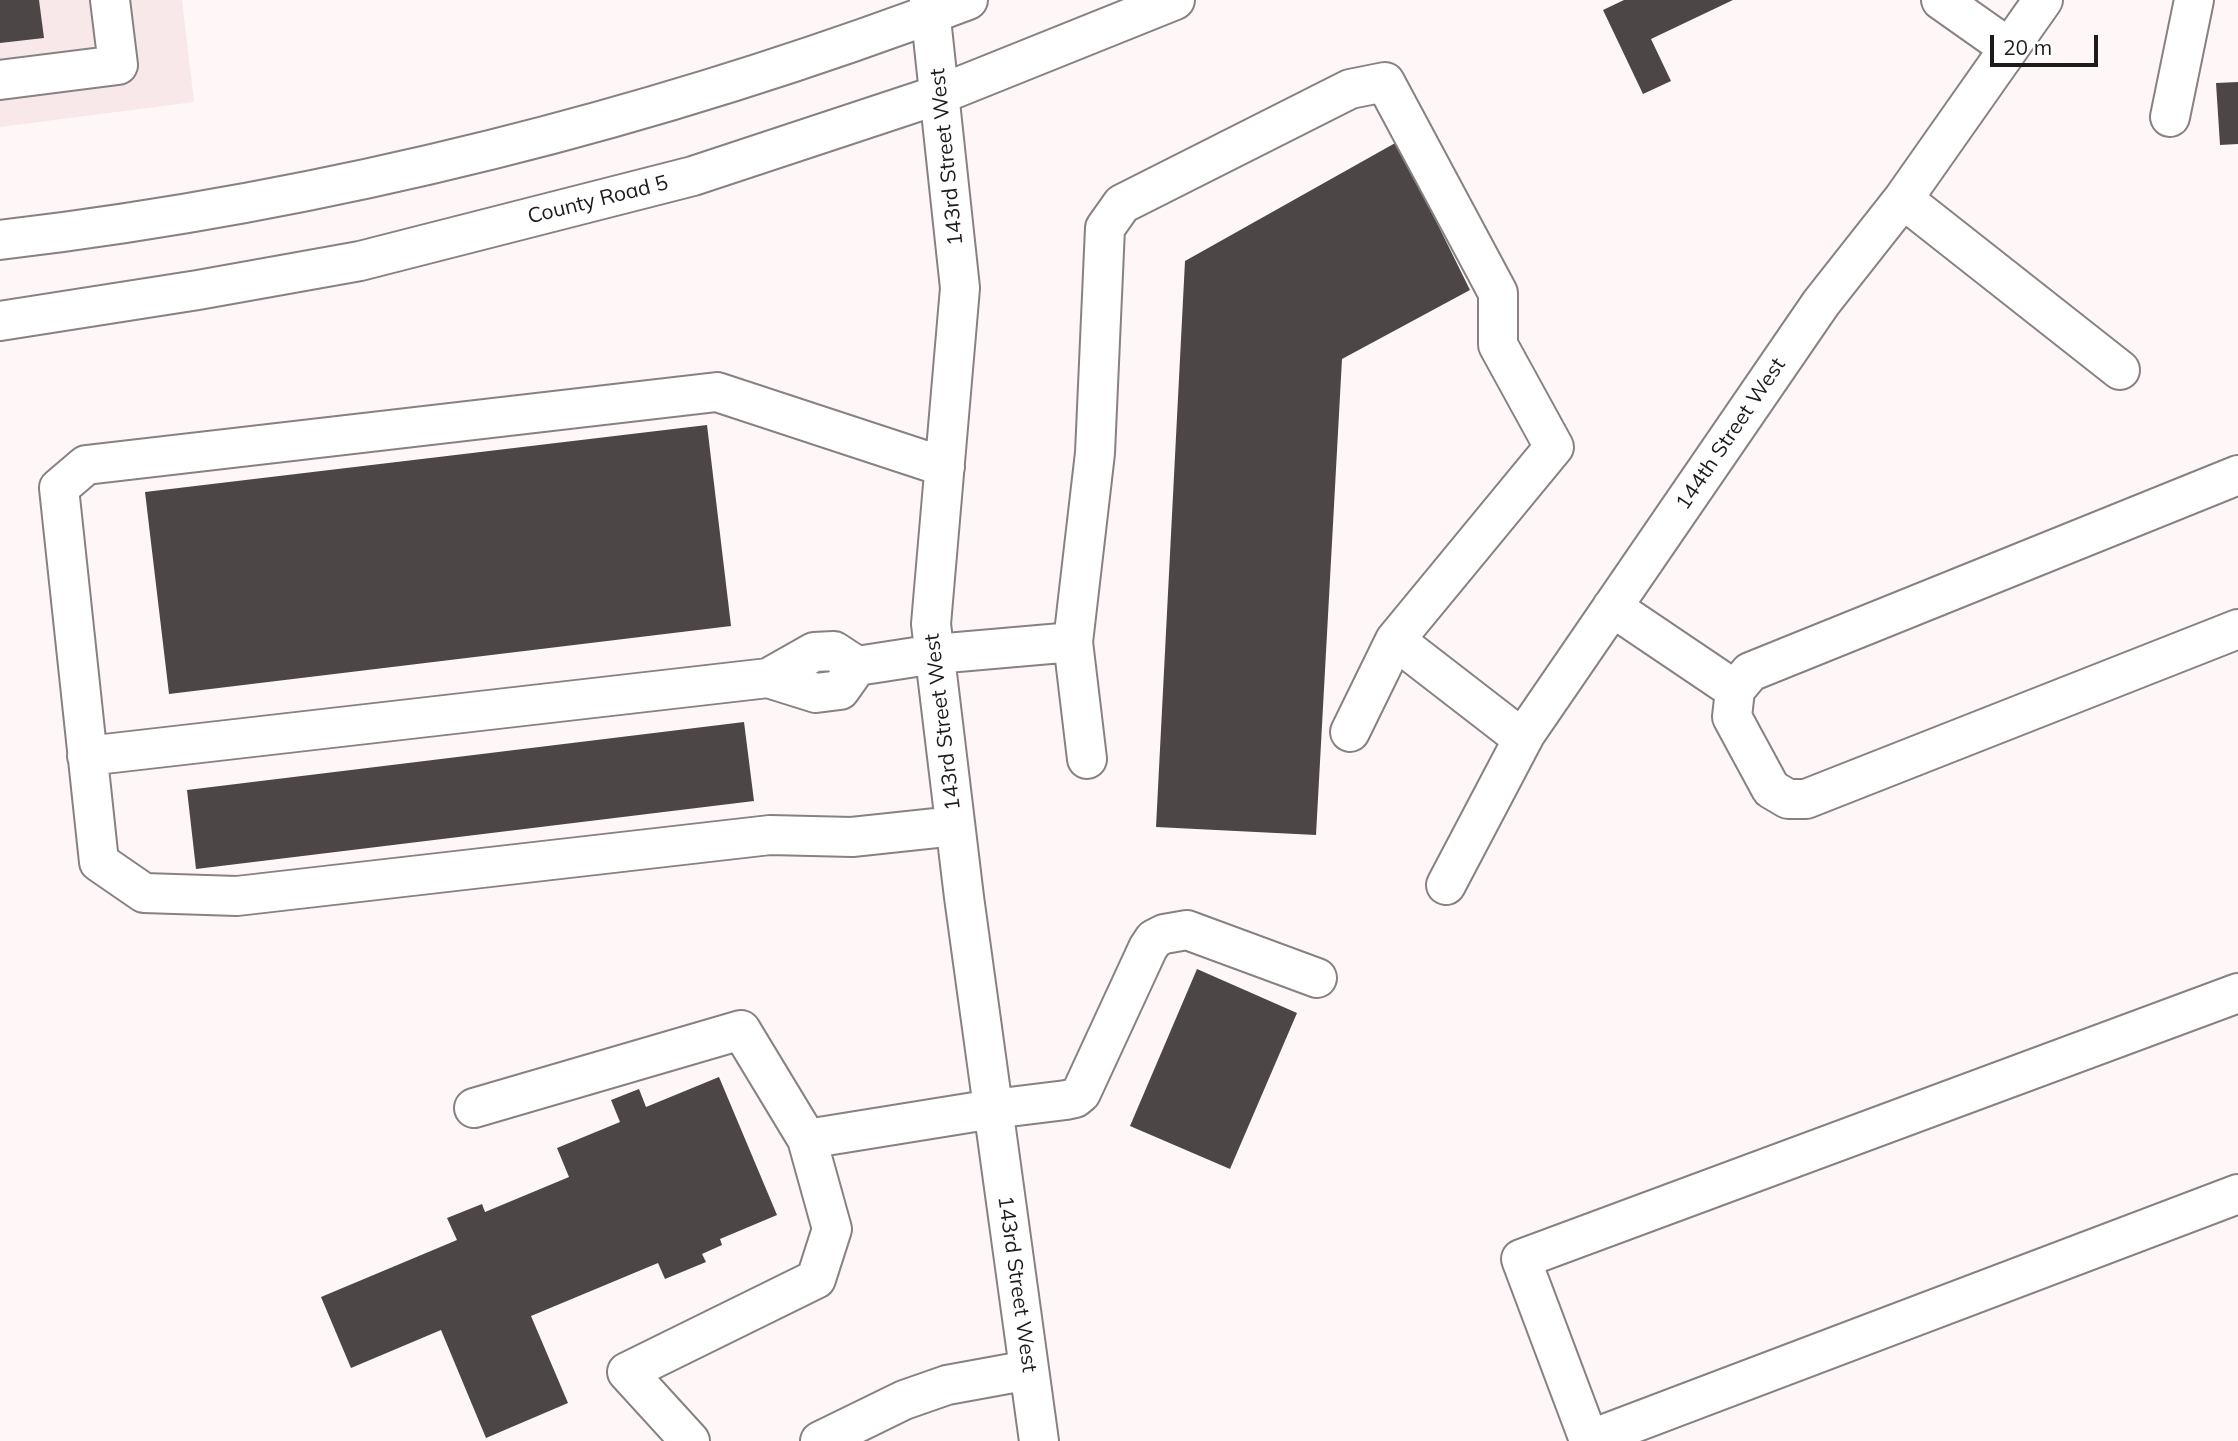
<!DOCTYPE html>
<html>
<head>
<meta charset="utf-8">
<style>
	body { margin:0 }
	#map { position:relative; width:2238px; height:1441px; overflow:hidden; background:#fef6f7; font-family:Mulish,sans-serif }
	canvas { display:block }
	.scale { position:absolute; left:1990px; top:35px; width:108px; height:32px; box-sizing:border-box; border:4px solid #1d1b1b; border-top:0; padding-left:9px; font-size:21px; line-height:24px; white-space:nowrap; color:#1d1b1b; -webkit-text-stroke:5px #fff; paint-order:stroke }
</style>
</head>
<body>
<div id="map">
<canvas width="2238" height="1441"></canvas>
<div class="scale">20 m</div>
</div>
<script>
const ctx = document.querySelector('canvas').getContext('2d');
ctx.lineJoin = 'round';
function paint(path, color) { ctx.fillStyle = color; ctx.fill(path, 'evenodd'); }
function strokePath(path, color, width, dash) { ctx.strokeStyle = color; ctx.lineWidth = width; ctx.lineCap = dash ? 'butt' : 'round'; ctx.setLineDash(dash || []); ctx.stroke(path); }
function write(font, color, halo, rows, align = 'center') {
  ctx.font = font + ' Mulish,sans-serif'; ctx.lineWidth = 7; ctx.setLineDash([]); ctx.textBaseline = 'middle'; ctx.strokeStyle = halo; ctx.fillStyle = color; for (const [text, x, y, turn = 0] of rows) {
    ctx.save(); ctx.translate(x, y); ctx.rotate((+turn || 0) * Math.PI / 180); ctx.textAlign = isNaN(turn) ? turn : align; if (halo) ctx.strokeText(text, 0, 0); ctx.fillText(text, 0, 0); ctx.restore();
  }
}
paint(new Path2D(`
	M0 0H182L194 102 0 127Z`), '#f9e8ea');
paint(new Path2D(`
	M0 0H39L44 38 0 43Z
	M1624 0H1733L1651 39 1671 81 1643 94 1603 10Z
	M2238 82V144L2220 145 2216 83Z
	M1397 142 1470 290 1342 359 1316 835 1156 827 1185 261Z
	M707 425 731 626 169 694 145 492Z
	M744 722 754 801 196 869 187 790Z
	M1197 969 1297 1013 1230 1169 1130 1126Z
	M719 1077 777 1215 720 1239 722 1245 702 1254 706 1262 665 1279 658 1263 531 1316 568 1403 486 1438 441 1330 351 1368 321 1297 457 1240 447 1218 482 1204 485 1212 569 1177 557 1148 620 1122 611 1100 639 1089 646 1107Z`), '#4d4647');
const minor = new Path2D(`
	M929 0 960 288 931 624 964 897 1039 1441
	M1941 0 2009 48
	M0 80 118 65 110 0
	M2170 117 2194 0
	M1903 199 2120 370
	M945 467 717 392 86 465 59 488 99 862 144 893 237 896 770 835 852 837 955 826
	M2238 475 1750 672 1735 690 1732 717 1771 789 1788 799H1806L2238 629
	M1612 607 1735 690
	M768 678 816 693 840 690 857 666
	M1350 732 1395 640
	M87 756 768 678 814 652 834 651 857 666 935 654 1073 642
	M1087 759 1073 642 1095 453 1105 228 1122 204 1350 89 1385 82 1498 293V345L1554 447 1395 640 1523 739
	M1446 885 1526 733 1821 303 1903 199 2043 0
	M2238 993 1521 1259 1589 1440 2238 1194
	M474 1108 741 1030 807 1139 993 1109 1066 1100 1075 1098 1081 1093 1148 948 1154 939 1164 934 1187 930 1317 978
	M690 1441 627 1372 816 1279 832 1229 807 1139
	M820 1441 904 1400 947 1385 1029 1370`);
const major = new Path2D(`
	M0 240C330 201 658 118 968 0
	M0 321 198 290 360 261 693 176 941 94 1175 0`);
strokePath(minor, '#888182', 42);
strokePath(major, '#888182', 42);
strokePath(minor, '#fff', 38);
strokePath(major, '#fff', 38);
write('21px', '#1d1b1b', '#fff', [
	["143rd Street West",947,157,-96],
	["County Road 5",598,200,-14],
	["144th Street West",1731,434,-56],
	["143rd Street West",943,722,-97],
	["143rd Street West",1017,1284,82]
]);
</script>
</body>
</html>
